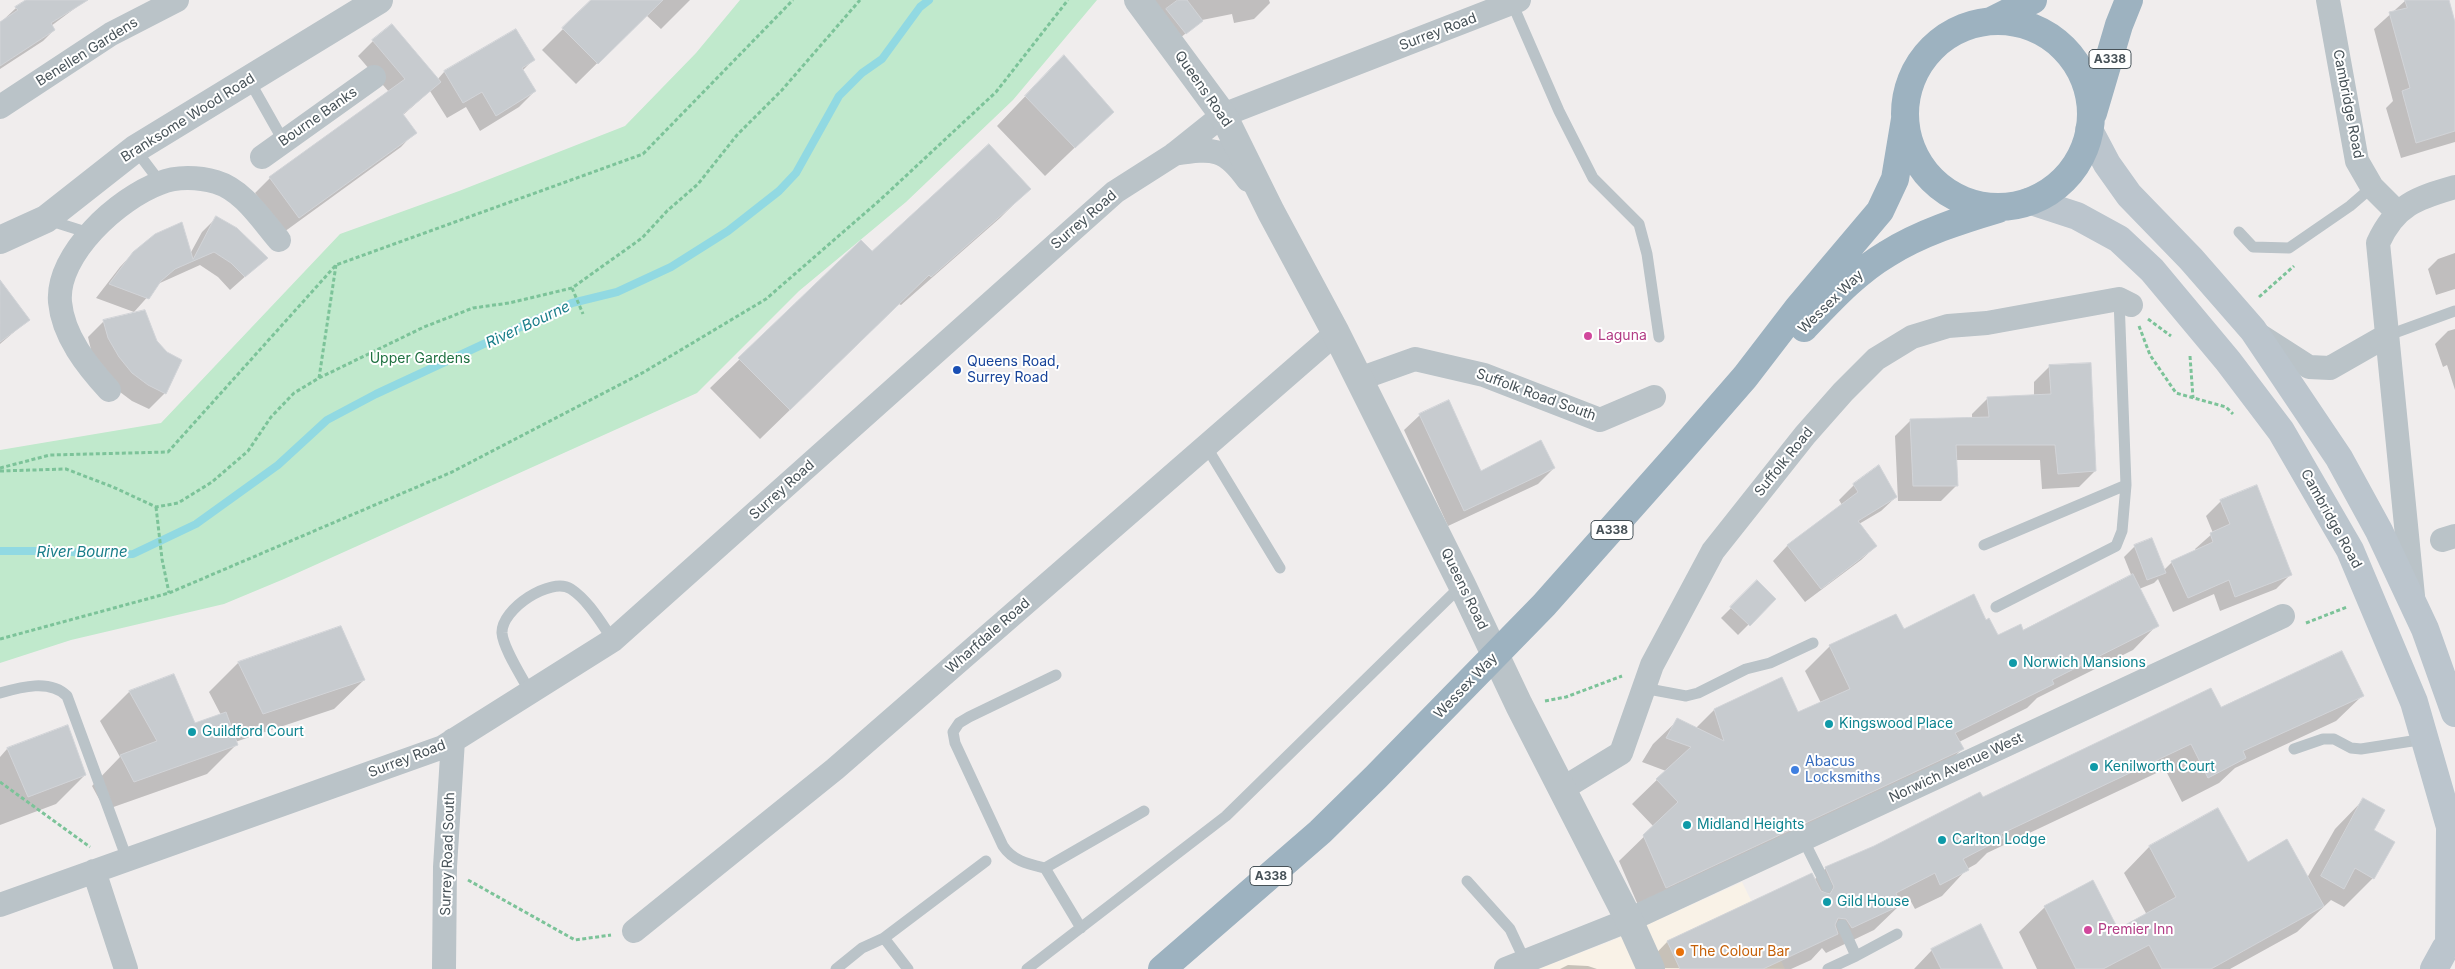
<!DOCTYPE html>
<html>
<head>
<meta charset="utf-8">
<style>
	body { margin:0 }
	canvas { display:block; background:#f0eded }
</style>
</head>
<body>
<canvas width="2455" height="969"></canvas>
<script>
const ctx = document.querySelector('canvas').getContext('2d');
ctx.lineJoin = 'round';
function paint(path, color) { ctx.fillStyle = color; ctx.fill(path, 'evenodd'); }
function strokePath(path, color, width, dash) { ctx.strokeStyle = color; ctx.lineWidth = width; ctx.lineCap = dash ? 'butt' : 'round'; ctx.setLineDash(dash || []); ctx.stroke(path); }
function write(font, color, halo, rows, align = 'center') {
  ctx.font = font + ' Inter,sans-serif'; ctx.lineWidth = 4; ctx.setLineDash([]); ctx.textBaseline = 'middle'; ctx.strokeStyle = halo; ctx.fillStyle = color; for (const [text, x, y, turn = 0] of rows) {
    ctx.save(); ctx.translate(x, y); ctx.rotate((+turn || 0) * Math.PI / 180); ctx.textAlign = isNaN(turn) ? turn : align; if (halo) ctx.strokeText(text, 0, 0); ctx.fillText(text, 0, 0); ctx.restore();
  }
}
paint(new Path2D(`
	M1742 882 1785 969H1537L1611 941Z`), '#f9f2e7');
paint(new Path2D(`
	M740 0H1097L1013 100 906 202 799 291 697 393 284 579 224 604 71 640 0 663V450L161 423 340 234 459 191 625 126 696 53Z`), '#c0e9cc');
paint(new Path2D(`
	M29 0H86L51 26 54 30 43 41 0 69V23L16 8Z
	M592 0H690L661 29 646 15 576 84 542 50Z
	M1141 0H1269L1270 3 1254 19 1234 23 1232 14 1202 20 1174 43Z
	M2406 0H2448L2455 27V142L2401 158 2386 108 2393 101 2374 29Z
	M515 31 533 60 522 71 535 91 519 107 480 131 466 107 447 118 430 91 403 115 415 132 401 147 284 232 255 193 270 178 389 92 358 56 373 41 437 80 444 72Z
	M1035 86 1112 112 1045 176 997 126Z
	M1029 189 1000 218 901 305 899 304 760 439 710 388 861 242 872 253Z
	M216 218 266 258 230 290 218 277 200 265 160 283 134 312 96 298 120 267 134 252 190 254 202 232Z
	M2455 253V289L2436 295 2428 269 2438 259Z
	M0 303 28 320 0 344Z
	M104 321 156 342 165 393 149 409 132 401 116 389 92 354 88 337Z
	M2455 329V390L2447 365 2443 367 2435 344 2448 331Z
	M2050 366 2095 471 2079 487 2042 489 2040 460H1956L1957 485 1941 501H1898L1895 436 1911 420 1972 419V414L1988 398 2034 396V382Z
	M1420 415 1480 472 1554 468 1538 484 1448 526 1404 430Z
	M1854 485 1896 497 1881 511 1859 524 1876 546 1861 560 1805 602 1773 561 1787 546 1842 505 1839 500Z
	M2221 501 2291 574 2276 589 2220 611 2214 594 2173 612 2158 579 2154 583 2139 589 2157 625 2133 650 2037 698 2027 708 1959 742 1962 749 1937 774 1641 912 1619 861 1654 827 1632 804 1666 771 1642 762 1653 744 1678 720 1696 728 1714 710 1798 714 1821 703 1805 671 1830 646 1903 631 1985 621 1997 637 2023 631 2132 577 2124 557 2135 546 2163 571 2172 562 2196 551 2195 549 2213 533 2206 516Z
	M1757 582 1774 599 1738 635 1721 618Z
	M238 663 364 680 334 709 235 742 236 745 207 774 105 810 92 786 120 757 100 721 129 692 173 676 194 725 221 715 209 692Z
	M2362 696 2336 721 2235 768 2219 783 2182 802 2165 769 1987 853 1976 864 1967 869 1942 896 1915 909 1909 898 1899 903 1900 905 1874 930 1826 953 1822 948 1811 960 1791 969 1642 968 1667 942 1811 874 1814 880 1826 868 1982 799 2220 709Z
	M68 727 85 775 56 804 0 825V757L7 749Z
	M2364 799 2372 830 2373 878 2344 907 2331 900 2297 932 2230 969H2037L2019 932 2045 907 2118 931 2147 915 2124 873 2149 847 2217 809 2247 863 2307 878 2335 829Z
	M1932 950 2002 969H1914Z
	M1568 965 1588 966 1597 969H1560Z`), '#0003');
strokePath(new Path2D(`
	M0 551H63L100 555 133 554 196 524 278 465 327 420 376 394 572 303 617 292 671 267 728 231 779 191 796 173 839 96 862 73 882 59 920 7 929 0`), '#91d9e2', 8);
const building = new Path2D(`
	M26 0H88L51 23 55 30 0 66V22L18 10 15 7Z
	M591 0H663L598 64 562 28Z
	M1178 0H1187L1203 21 1186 34 1166 9Z
	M2405 0H2449L2455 22V131L2416 143 2402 91 2410 88 2389 12 2407 8Z
	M392 24 441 82 403 114 417 133 299 218 269 177 405 79 372 40Z
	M516 29 535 60 522 68 536 91 496 116 482 92 463 103 444 71Z
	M1064 55 1114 112 1075 148 1025 96Z
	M989 144 1031 189 931 277 929 275 790 410 738 358 861 240 872 251Z
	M216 216 237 228 268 258 245 277 231 263 214 252 175 269 161 281 149 299 109 284 133 252 155 234 182 222 193 259Z
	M0 280 30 320 0 342Z
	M145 310 157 341 167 352 182 360 166 394 148 385 132 373 119 357 108 338 103 320Z
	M2091 363 2096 471 2058 474 2055 445H1956L1958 486H1913L1910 419 1989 417 1987 397 2051 394 2049 365Z
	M1449 400 1481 471 1541 440 1555 468 1464 511 1419 414Z
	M1879 465 1897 497 1858 521 1877 546 1821 589 1787 545 1858 492 1853 484Z
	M2257 485 2292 575 2235 597 2229 580 2188 598 2171 561 2213 542 2210 533 2230 524 2220 500Z
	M2152 538 2166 573 2147 580 2134 545Z
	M2133 574 2159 626 2052 680 2054 684 1955 733 1964 749 1666 888 1643 835 1678 802 1656 779 1691 747 1666 738 1677 718 1724 741 1714 709 1782 677 1798 712 1850 689 1829 645 1896 614 1904 629 1974 594 1986 620 1989 618 1998 635 2021 624 2023 630Z
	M1757 580 1776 599 1750 626 1730 607Z
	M341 626 365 680 263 714 238 662Z
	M2342 651 2364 696 2243 751 2246 758 2208 778 2191 744 2001 834 2003 838 1963 859 1969 870 1940 885 1935 873 1896 893 1901 905 1852 928 1846 919 1838 918 1835 925 1838 934 1763 969H1680L1667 941 1812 873 1821 891 1830 894 1834 887 1825 867 1874 846 1980 792 1983 797 2211 688 2221 707Z
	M174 674 195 723 226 712 238 745 134 782 120 755 157 741 129 691Z
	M68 725 86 775 28 797 7 748Z
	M2363 798 2385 810 2374 830 2395 842 2374 879 2355 868 2344 889 2321 876Z
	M2218 808 2248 862 2287 839 2324 906 2211 969H2162L2149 945 2103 969H2076L2044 906 2093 880 2118 929 2176 897 2149 846Z
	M1981 924 2003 969H1941L1931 949Z`);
paint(building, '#c7cbcf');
strokePath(building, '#d2d4d8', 1);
strokePath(new Path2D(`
	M572 288 583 314
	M2259 297 2294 266
	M2148 319 2171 336
	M2139 326 2150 355 2176 393 2226 407 2233 414
	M2190 356 2193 398
	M319 378 424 327 473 308 509 303 572 288 642 238 667 211 698 184 737 135 782 90 860 0
	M0 468 50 455 168 452 336 265 643 154 793 0
	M0 471 66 469 113 487 156 507 178 503 212 482 248 451 271 417 294 393 319 378 336 265
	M156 507 162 559 169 593
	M2306 623 2347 607
	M0 639 169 593 452 472 644 372 766 299 880 200 996 92 1068 0
	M1545 701 1566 697 1622 676
	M0 782 90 847
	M468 880 575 940 611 935`), '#7cc399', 3, [4, 2.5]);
strokePath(new Path2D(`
	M1512 3 1559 111 1593 178 1639 224 1647 254 1659 337
	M249 80 284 142
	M135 149 160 182
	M48 220 89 233
	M2239 232 2253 247 2289 248 2350 206 2372 187
	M2386 336 2455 311
	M1206 446 1280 568
	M1984 545 2126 485 2119 299
	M1996 607 2116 546 2122 531 2126 485
	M1643 688 1686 696 1698 693 1746 669 1770 663 1813 643
	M530 692C522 677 503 648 502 633 501 609 551 576 571 589 589 601 601 623 613 640
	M0 693C21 687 50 679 67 696L127 859
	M2294 749 2323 739H2334L2351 748 2361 749 2425 739
	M1803 839 1827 887
	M1045 868C1028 864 1013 861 1003 846L955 743 953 732 959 723 969 717 1056 675
	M1467 881 1510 929 1525 961
	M1081 928 1045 868 1144 811
	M1856 956 1897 934
	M836 969 862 948 884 938
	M908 969 884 938 986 861
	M1027 969 1226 816 1462 585
	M1828 969 1856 956 1842 925`), '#bac3c8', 11);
strokePath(new Path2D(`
	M2328 0 2357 161 2372 187 2398 213
	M0 107 111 34 177 0
	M1174 154C1213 148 1225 147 1248 180
	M262 157 374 77
	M2256 333 2309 367 2330 368 2386 336
	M1359 379 1415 359 1484 375 1600 420 1654 397
	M109 390C87 366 63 336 60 302 56 254 119 198 160 183 176 176 199 177 216 182 243 190 261 219 279 240
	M2442 540 2455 536
	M2413 596 2378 243C2395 205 2417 198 2455 187
	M1562 789 1621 753 1652 665 1713 551 1805 435 1843 392 1876 359 1912 337 1948 326 1987 323 2119 299 2131 305
	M94 871 126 969
	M0 905 443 747 613 640 1115 192 1173 155 1223 115 1519 0
	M634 931 835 769 1336 333
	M444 969 445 867 453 740
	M1506 969 1629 920 2283 616`), '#bac3c8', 24);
strokePath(new Path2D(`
	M1138 0 1223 115 1271 212 1336 333 1462 585 1519 705 1629 920 1651 969
	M0 240 46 219 135 149 379 0`), '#bac3c8', 28);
strokePath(new Path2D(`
	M2089 130 2107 164 2129 195 2191 259 2253 330 2339 458 2379 531 2425 629 2455 713
	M2031 201 2077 216 2119 239 2152 270 2228 361 2281 431 2350 550 2414 702 2450 827 2449 945
	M2434 969 2445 949 2455 939`), '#bbc5cd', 28);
strokePath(new Path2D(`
	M1991 21 2033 0
	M1905 114a93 93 0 1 1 186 0a93 93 0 1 1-186 0Z
	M2093 113 2119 25 2129 0
	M1804 328C1830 301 1855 273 1887 254 1920 233 1961 220 1998 209
	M1162 969 1320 832 1376 777 1544 605 1678 454 1745 377 1798 308 1880 211 1895 179 1905 119`), '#9db2c0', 28);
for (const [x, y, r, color] of [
	[1588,336,5,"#d1479c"],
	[957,370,5,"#1a4fb4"],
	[2013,663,5,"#0f9aa8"],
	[1829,724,5,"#0f9aa8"],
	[192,732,5,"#0f9aa8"],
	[2094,767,5,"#0f9aa8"],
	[1795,770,5,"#3f7fe0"],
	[1687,825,5,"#0f9aa8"],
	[1942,840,5,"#0f9aa8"],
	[1827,902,5,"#0f9aa8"],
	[2088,930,5,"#d1479c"],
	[1680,952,5,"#e8710a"]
]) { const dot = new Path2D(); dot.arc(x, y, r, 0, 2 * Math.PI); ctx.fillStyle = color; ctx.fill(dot); strokePath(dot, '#fff', 2); }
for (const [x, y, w] of [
	[2110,59,42],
	[1612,530,42],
	[1271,876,42]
]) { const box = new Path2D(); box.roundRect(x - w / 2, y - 9.5, w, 19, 4); ctx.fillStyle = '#fff'; ctx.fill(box); strokePath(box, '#475258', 1); }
write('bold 12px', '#475258', null, [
	["A338",2110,59],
	["A338",1612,530],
	["A338",1271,876]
]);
write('14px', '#475258', '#fff', [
	["Surrey Road",1438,32,-21],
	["Benellen Gardens",87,52,-32],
	["Queens Road",1203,89,55],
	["Cambridge Road",2348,104,79],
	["Bourne Banks",318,117,-35],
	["Branksome Wood Road",188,118,-32],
	["Surrey Road",1084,220,-41],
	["Wessex Way",1831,302,-44],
	["Suffolk Road South",1536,395,20],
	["Suffolk Road",1784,462,-51],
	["Surrey Road",782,490,-42],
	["Cambridge Road",2331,519,61],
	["Queens Road",1464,589,64],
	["Wharfdale Road",988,636,-41],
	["Wessex Way",1466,686,-46],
	["Surrey Road",407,759,-21],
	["Norwich Avenue West",1956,768,-25],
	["Surrey Road South",448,854,-88]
]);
write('14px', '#b23c85', '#fff', [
	["Laguna",1598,336],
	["Premier Inn",2098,930]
], 'left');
write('14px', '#207141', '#fff', [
	["Upper Gardens",420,359]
]);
write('14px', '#164399', '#fff', [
	["Queens Road,",967,362],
	["Surrey Road",967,378]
], 'left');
write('14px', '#0d838f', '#fff', [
	["Norwich Mansions",2023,663],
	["Kingswood Place",1839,724],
	["Guildford Court",202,732],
	["Kenilworth Court",2104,767],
	["Midland Heights",1697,825],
	["Carlton Lodge",1952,840],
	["Gild House",1837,902]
], 'left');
write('14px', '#366cbe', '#fff', [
	["Abacus",1805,762],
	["Locksmiths",1805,778]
], 'left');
write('14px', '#c56008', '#fff', [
	["The Colour Bar",1690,952]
], 'left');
write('italic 15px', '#1a7e8a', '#fff', [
	["River Bourne",528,325,-25],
	["River Bourne",82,552]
]);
</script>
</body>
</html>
